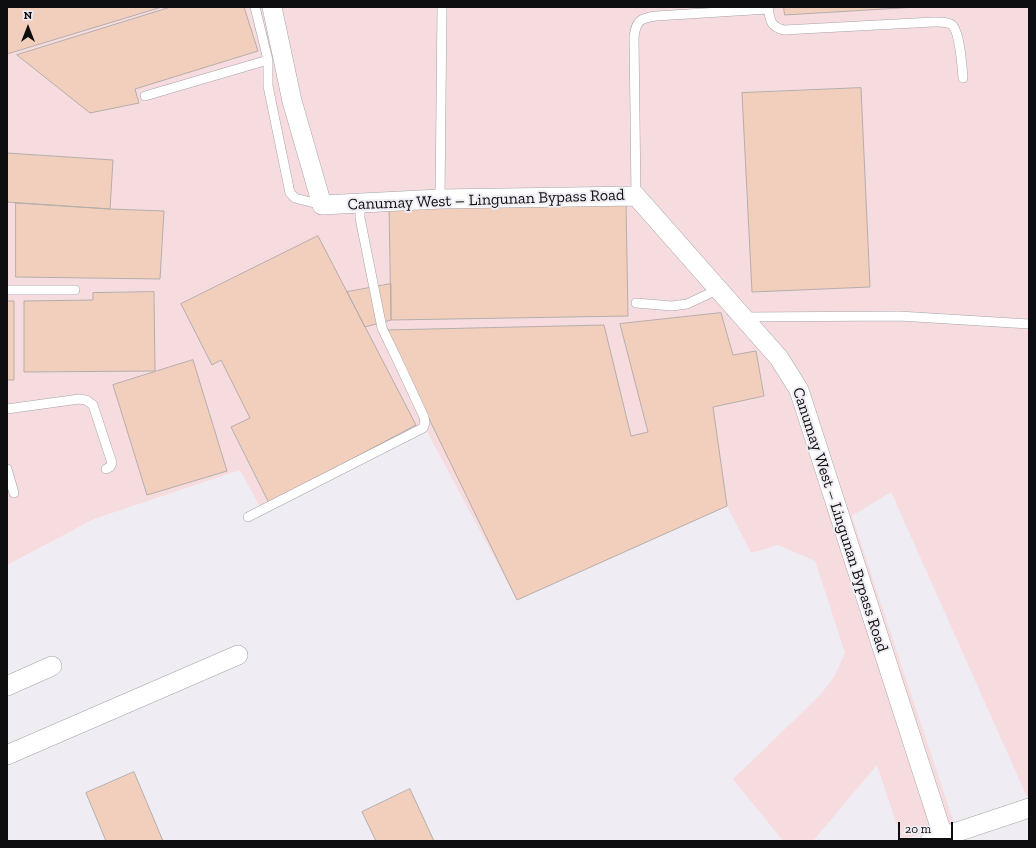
<!DOCTYPE html>
<html>
<head>
<meta charset="utf-8">
<style>
	body { margin:0 }
	#map { position:relative; width:1036px; height:848px; overflow:hidden; background:#efedf3; font-family:"Zilla Slab",serif }
	canvas { display:block }
	.frame { position:absolute; inset:0; border:8px solid #0e0d0f; pointer-events:none }
	.north { position:absolute; left:8px; top:8px; width:40px; height:40px; -webkit-text-stroke:3px #efedf3; paint-order:stroke; rotate:0deg; font-size:11px; font-weight:700; line-height:16px; text-align:center; color:#0e0d0f }
	.north::after { content:''; display:block; margin:auto; width:14px; height:18px; background:#0e0d0f; clip-path:polygon(50% 0,100% 100%,50% 72%,0 100%) }
	.scale { position:absolute; left:898px; top:822px; width:55px; height:18px; box-sizing:border-box; border:2px solid #0e0d0f; border-top:0; padding-left:5px; font-size:12px; line-height:14px; white-space:nowrap; color:#0e0d0f; -webkit-text-stroke:3px #efedf3; paint-order:stroke }
</style>
</head>
<body>
<div id="map">
<canvas width="1036" height="848"></canvas>
<div class="frame"></div>
<div class="north">N</div>
<div class="scale">20 m</div>
</div>
<script>
const ctx = document.querySelector('canvas').getContext('2d');
ctx.lineJoin = 'round';
function paint(path, color) { ctx.fillStyle = color; ctx.fill(path, 'evenodd'); }
function strokePath(path, color, width, dash) { ctx.strokeStyle = color; ctx.lineWidth = width; ctx.lineCap = dash ? 'butt' : 'round'; ctx.setLineDash(dash || []); ctx.stroke(path); }
function write(font, color, halo, rows, align = 'center') {
  ctx.font = font + ' "Zilla Slab",serif'; ctx.lineWidth = 4; ctx.setLineDash([]); ctx.textBaseline = 'middle'; ctx.strokeStyle = halo; ctx.fillStyle = color; for (const [text, x, y, turn = 0] of rows) {
    ctx.save(); ctx.translate(x, y); ctx.rotate((+turn || 0) * Math.PI / 180); ctx.textAlign = isNaN(turn) ? turn : align; if (halo) ctx.strokeText(text, 0, 0); ctx.fillText(text, 0, 0); ctx.restore();
  }
}
paint(new Path2D(`
	M7 7H1029V796L1027 797 891 492 852 516 954 823 902 840 877 765 813 841H783L733 779 820 695 834 677 845 653 815 561 778 545 751 553 727 506 517 600 425 428 263 513 240 470 94 519 7 565Z`), '#f7dcdf');
const building = new Path2D(`
	M7 7H162L7 54Z
	M171 7H244L258 51 135 89 139 103 90 113 17 55Z
	M784 7H917L785 15Z
	M861 88 870 287 752 292 742 93Z
	M7 153 113 160 110 209 7 202Z
	M626 202 628 316 391 320 389 206Z
	M16 203 110 209 164 211 160 279 16 277Z
	M318 236 416 425 269 503 231 427 250 418 221 360 212 365 181 304Z
	M391 284V320L365 327 347 292Z
	M154 292 155 371 24 372V301L93 300V293Z
	M7 301H14V380H7Z
	M721 313 733 355 756 351 764 396 713 407 727 506 517 600 386 330 604 325 631 436 648 432 620 324Z
	M193 360 227 471 147 495 113 385Z
	M134 772 163 841H106L86 793Z
	M410 789 434 841H376L362 812Z`);
paint(building, '#f2cfbd');
strokePath(building, '#b5aeab', 1);
const service = new Path2D(`
	M255 7 268 60V86L290 193 295 198 322 205
	M768 7C770 19 770 27 784 30L933 22C939 22 947 21 952 25 960 32 962 67 963 78
	M145 96 268 60
	M636 196 634 37C636 21 640 18 656 16L768 9
	M440 199 442 7
	M7 290H75
	M636 303 672 306 687 304 719 289
	M744 317 899 316 1029 324
	M7 409 79 399 86 400 93 405 112 463 110 467 106 469
	M7 469 14 493
	M248 517 423 428 425 423 424 417 397 359 382 328 360 218V203`);
const minor = new Path2D(`
	M272 7 292 101 322 205 440 199 636 196 779 358 799 390 943 836
	M7 686 52 666
	M7 755 238 655
	M930 841 1029 808`);
strokePath(service, '#a4a2a8', 10);
strokePath(minor, '#a4a2a8', 20);
strokePath(service, '#fff', 9);
strokePath(minor, '#fff', 19);
write('16px', '#0e0d0f', '#efedf3', [
	["Canumay West – Lingunan Bypass Road",486,200,-2],
	["Canumay West – Lingunan Bypass Road",840,520,72]
]);
</script>
</body>
</html>
